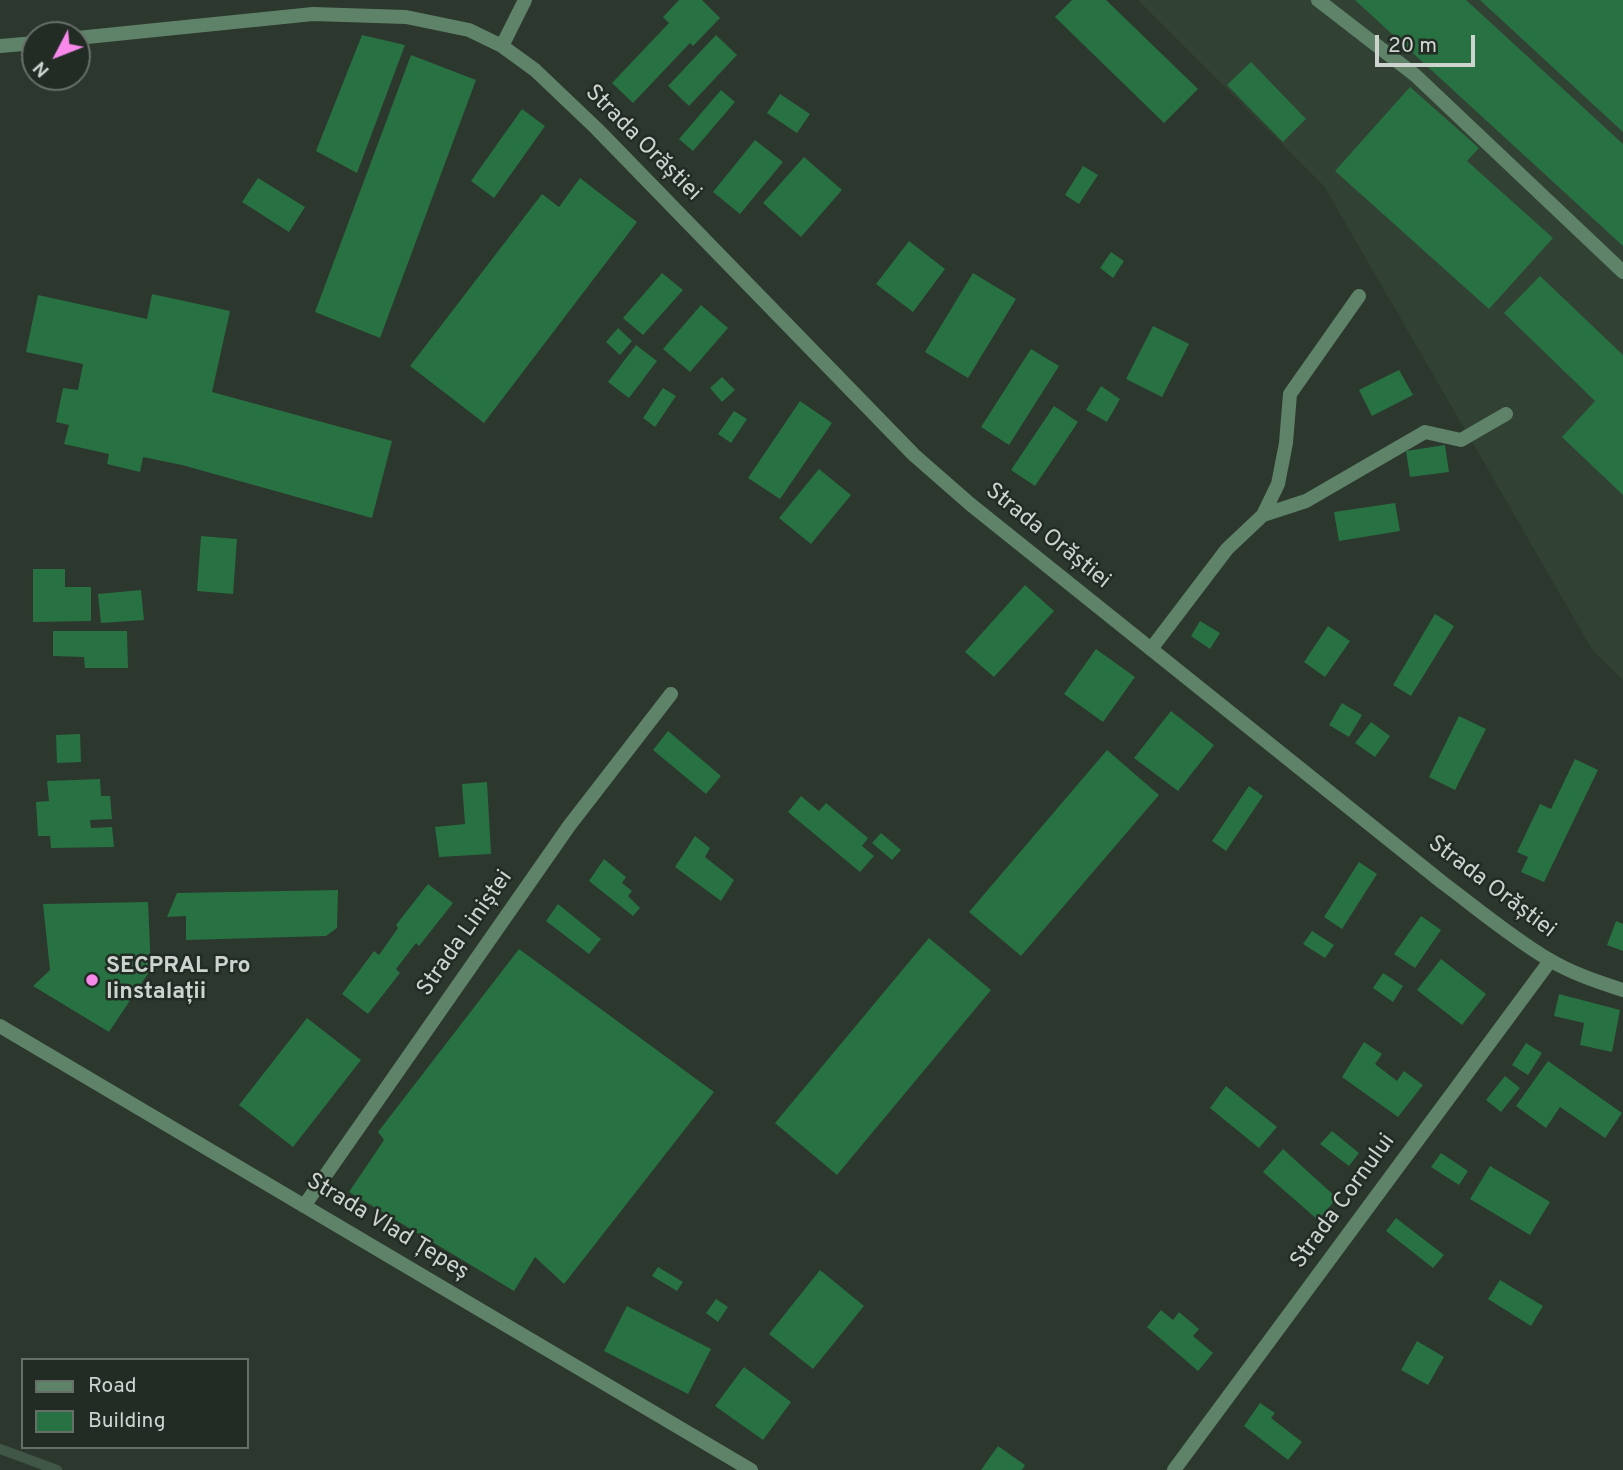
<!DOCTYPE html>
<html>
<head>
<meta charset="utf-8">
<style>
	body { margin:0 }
	#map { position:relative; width:1623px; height:1470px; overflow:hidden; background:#2c372e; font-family:Overpass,sans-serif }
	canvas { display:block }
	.legend { position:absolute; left:21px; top:1358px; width:228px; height:91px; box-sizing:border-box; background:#222c24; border:2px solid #666f68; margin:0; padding:9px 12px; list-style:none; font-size:21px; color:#cdd3ce }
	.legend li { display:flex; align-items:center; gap:14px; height:35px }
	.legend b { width:35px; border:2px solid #666f68 }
	.north { position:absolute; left:21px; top:21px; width:70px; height:70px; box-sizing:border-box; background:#222c24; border:2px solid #666f68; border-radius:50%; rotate:228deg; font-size:19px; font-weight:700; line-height:28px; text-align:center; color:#cdd3ce }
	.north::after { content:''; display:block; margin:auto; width:24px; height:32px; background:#f888ea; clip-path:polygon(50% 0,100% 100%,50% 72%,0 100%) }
	.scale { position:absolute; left:1375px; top:35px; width:100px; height:32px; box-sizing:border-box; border:4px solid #cdd3ce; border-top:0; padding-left:9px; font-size:21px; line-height:24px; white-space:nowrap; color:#cdd3ce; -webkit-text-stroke:5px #222c24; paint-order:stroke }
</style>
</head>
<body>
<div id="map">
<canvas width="1623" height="1470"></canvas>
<ul class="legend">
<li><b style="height:9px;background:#5e8368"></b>Road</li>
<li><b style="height:19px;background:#287142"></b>Building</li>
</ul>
<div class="north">N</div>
<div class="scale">20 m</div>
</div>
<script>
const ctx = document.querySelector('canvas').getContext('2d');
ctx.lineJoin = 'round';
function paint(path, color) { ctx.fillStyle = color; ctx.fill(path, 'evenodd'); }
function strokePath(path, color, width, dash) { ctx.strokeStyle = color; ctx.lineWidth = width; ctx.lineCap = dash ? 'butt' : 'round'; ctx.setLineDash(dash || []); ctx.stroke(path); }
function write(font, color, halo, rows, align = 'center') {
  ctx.font = font + ' Overpass,sans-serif'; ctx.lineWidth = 5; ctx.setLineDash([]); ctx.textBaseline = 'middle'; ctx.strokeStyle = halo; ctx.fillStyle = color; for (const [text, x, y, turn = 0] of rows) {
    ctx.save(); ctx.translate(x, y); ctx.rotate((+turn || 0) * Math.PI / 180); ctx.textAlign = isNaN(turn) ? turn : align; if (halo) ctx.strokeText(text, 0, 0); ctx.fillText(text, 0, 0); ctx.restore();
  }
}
paint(new Path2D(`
	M1138 0H1623V680L1593 651 1324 186Z`), '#314235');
strokePath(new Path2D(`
	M0 1449 57 1470`), '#405748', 10);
paint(new Path2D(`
	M679 0H702L720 18 693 46 690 43 633 103 612 83 669 23 663 17Z
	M1072 0H1106L1198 89 1164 123 1055 17Z
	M1355 0H1466L1623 144V246Z
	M1480 0H1623V132Z
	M362 35 405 45 357 173 316 151Z
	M716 35 737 55 689 106 668 86Z
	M411 55 476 80 380 338 315 312Z
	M1251 62 1306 119 1283 142 1227 85Z
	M1410 87 1479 148 1467 161 1553 238 1489 309 1335 171Z
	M721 90 735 102 693 151 679 139Z
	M780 94 810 114 797 133 767 113Z
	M522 109 545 126 494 198 471 181Z
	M755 140 783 162 740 214 713 192Z
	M804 157 842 190 801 237 763 203Z
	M1083 166 1098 175 1079 204 1065 195Z
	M258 178 305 207 289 232 242 202Z
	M580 178 637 222 484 423 410 366 542 194 559 207Z
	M909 241 945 269 913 312 876 284Z
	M1111 252 1124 261 1113 278 1100 268Z
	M662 273 683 290 643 335 623 318Z
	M973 273 1016 299 968 378 925 352Z
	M1540 276 1623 355V495L1562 437 1595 401 1504 313Z
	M152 294 230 311 212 392 392 441 372 518 182 465 143 457 140 472 107 464 109 454 64 444 69 425 56 422 63 388 78 390 83 364 26 352 38 295 147 319Z
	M701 305 728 328 690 372 663 349Z
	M1153 326 1189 344 1162 397 1126 379Z
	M618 328 632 341 620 355 606 342Z
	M636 345 657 361 629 398 608 382Z
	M1031 349 1059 366 1009 445 981 427Z
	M1399 370 1413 395 1372 416 1359 390Z
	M722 377 735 390 722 402 710 388Z
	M1101 386 1120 399 1107 422 1086 410Z
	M663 388 676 396 655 427 643 418Z
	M800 401 832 423 780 499 748 478Z
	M1054 406 1078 422 1035 486 1011 470Z
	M734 411 747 419 731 443 718 434Z
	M1445 445 1449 472 1410 477 1406 451Z
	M819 469 851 495 811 544 779 518Z
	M1395 503 1400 531 1339 541 1334 512Z
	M201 536 237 539 233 594 197 591Z
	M33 569H65V587H91V621L33 622Z
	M1025 585 1054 611 994 677 965 652Z
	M141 590 144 620 101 623 98 594Z
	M1435 614 1454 626 1411 696 1393 685Z
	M1200 621 1220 633 1210 649 1191 636Z
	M1328 626 1350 641 1325 677 1304 662Z
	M53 631H127L128 668H85L84 657 53 656Z
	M1096 649 1135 677 1103 722 1064 694Z
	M1342 703 1362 715 1349 737 1329 725Z
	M1171 711 1214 745 1178 791 1134 758Z
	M1459 716 1486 729 1455 790 1429 777Z
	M1371 722 1390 736 1375 757 1355 743Z
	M668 731 721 776 706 794 653 750Z
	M80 734 81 762 57 763 56 735Z
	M1107 750 1159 795 1021 956 969 912Z
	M1575 759 1598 770 1544 882 1521 872 1528 857 1517 852 1540 804 1551 809Z
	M100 779 101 796H110L112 819 90 820 91 828 112 827 114 847 51 848 50 836H38L36 802 49 801 47 781Z
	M487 782 491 854 439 857 435 827 465 824 462 784Z
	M1249 786 1263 796 1226 851 1212 841Z
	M801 796 819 811 826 803 868 838 862 846 874 856 860 872 788 812Z
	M881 833 901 850 892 860 872 843Z
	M695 836 710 848 705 857 734 880 721 901 675 867Z
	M604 859 626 877 622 883 632 891 628 896 640 908 633 916 589 881Z
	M1359 862 1377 874 1342 929 1324 917Z
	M428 884 453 903 419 946 416 943 396 969 400 973 368 1014 342 994 374 951 379 955 398 928 396 925Z
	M338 890 337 928 326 936 186 940V916L167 917 177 893Z
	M148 902 151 969 109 1032 33 986 50 970 43 904Z
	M558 904 601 939 589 954 546 921Z
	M1421 916 1441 930 1415 968 1394 954Z
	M1616 921 1623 924V951L1607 945Z
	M1312 931 1334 945 1325 958 1303 944Z
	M929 938 991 990 837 1175 775 1123Z
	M519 949 714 1092 564 1284 535 1257 514 1291 349 1192 384 1140 378 1132Z
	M1441 959 1486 994 1462 1025 1417 990Z
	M1383 973 1403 986 1393 1002 1373 988Z
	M1559 994 1620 1010 1612 1052 1580 1045 1584 1023 1554 1016Z
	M307 1018 361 1060 293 1147 239 1105Z
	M1364 1042 1382 1054 1375 1064 1397 1081 1404 1071 1423 1085 1398 1117 1342 1077Z
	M1526 1043 1542 1053 1528 1075 1512 1065Z
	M1548 1061 1622 1113 1605 1138 1560 1107 1546 1128 1516 1106Z
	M1505 1076 1520 1088 1501 1112 1486 1100Z
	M1226 1086 1277 1127 1259 1148 1210 1108Z
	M1332 1131 1359 1153 1349 1166 1320 1144Z
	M1283 1149 1337 1198 1318 1220 1263 1172Z
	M1441 1153 1468 1171 1459 1185 1431 1167Z
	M1490 1166 1550 1202 1530 1235 1470 1199Z
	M1396 1218 1444 1255 1433 1268 1386 1231Z
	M658 1267 683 1282 677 1291 652 1276Z
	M820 1270 864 1306 813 1369 769 1334Z
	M1500 1280 1543 1306 1531 1326 1488 1299Z
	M716 1299 728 1307 718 1322 706 1313Z
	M627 1306 711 1349 688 1394 604 1351Z
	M1161 1310 1173 1320 1179 1312 1199 1329 1193 1336 1213 1353 1198 1371 1147 1327Z
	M1417 1341 1444 1357 1428 1385 1401 1370Z
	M744 1367 791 1402 763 1440 715 1406Z
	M1260 1403 1275 1413 1271 1418 1302 1442 1288 1460 1244 1426Z
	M998 1446 1025 1465 1022 1470H981Z`), '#287142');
strokePath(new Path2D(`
	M1318 0 1415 75 1623 272
	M1263 515 1278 484 1286 443 1290 394 1359 296
	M1151 649 1227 549 1263 515 1306 501 1425 432 1461 440 1506 414`), '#5e8368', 14);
strokePath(new Path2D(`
	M77 38 313 14 406 17 469 30 502 46 535 70 597 129 914 455 970 504 1443 883C1478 909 1511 937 1548 959 1571 973 1598 982 1623 990
	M0 46 35 43
	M502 46 525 0
	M0 1026 751 1470
	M304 1206 569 826 671 694
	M1174 1470 1550 961`), '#5e8368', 14);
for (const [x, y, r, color] of [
	[92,980,7,"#f888ea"]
]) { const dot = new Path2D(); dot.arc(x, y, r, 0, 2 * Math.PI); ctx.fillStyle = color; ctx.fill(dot); strokePath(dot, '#222c24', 2.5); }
write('23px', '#cdd3ce', '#222c24', [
	["Strada Orăștiei",642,144,45],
	["Strada Orăștiei",1047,537,39],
	["Strada Orăștiei",1491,888,37],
	["Strada Liniștei",466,934,-55],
	["Strada Cornului",1344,1202,-54],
	["Strada Vlad Țepeș",387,1228,31]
]);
write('bold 23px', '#cdd3ce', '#222c24', [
	["SECPRAL Pro",106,967],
	["Iinstalații",106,993]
], 'left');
</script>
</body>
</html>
